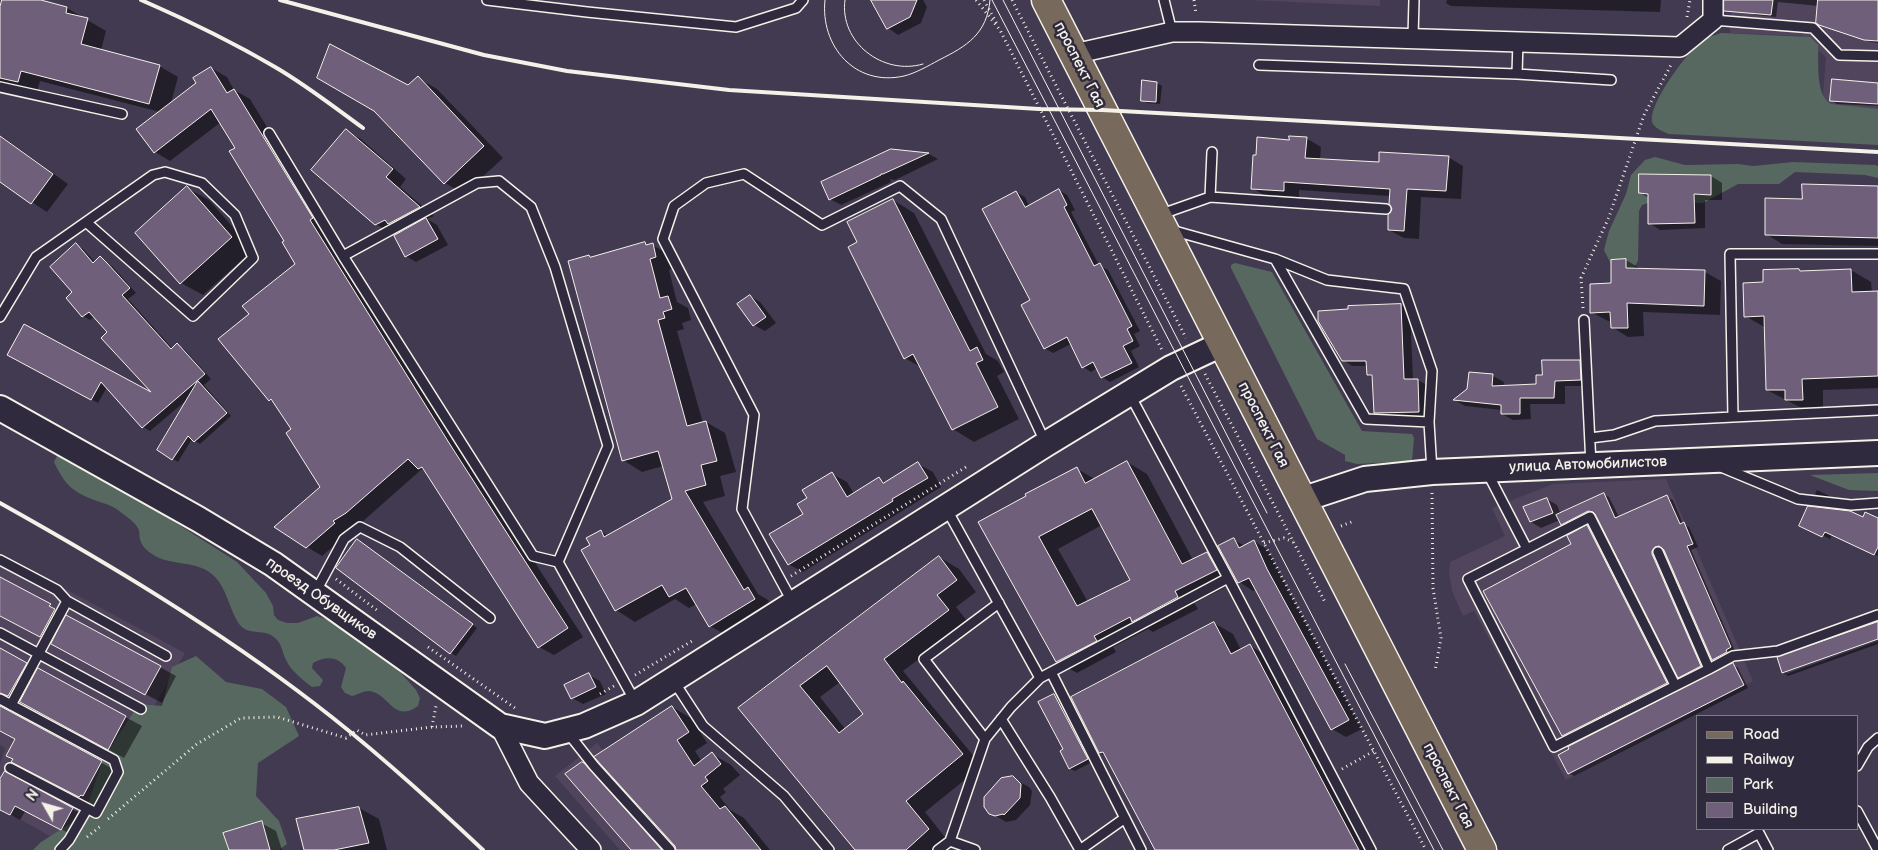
<!DOCTYPE html>
<html>
<head>
<meta charset="utf-8">
<style>
	body { margin:0 }
	#map { position:relative; width:1878px; height:850px; overflow:hidden; background:#423a50; font-family:"Balsamiq Sans",sans-serif }
	canvas { display:block }
	.legend { position:absolute; left:1696px; top:715px; width:162px; height:115px; box-sizing:border-box; background:#2f2a3d; border:1px solid #7e7a81; margin:0; padding:6px 9px; list-style:none; font-size:15px; color:#f4f1e8 }
	.legend li { display:flex; align-items:center; gap:10px; height:25px }
	.legend b { width:25px; border:1px solid #7e7a81 }
	.north { position:absolute; left:20px; top:780px; width:50px; height:50px; -webkit-text-stroke:4px #2f2a3d; paint-order:stroke; rotate:308deg; font-size:14px; font-weight:700; line-height:20px; text-align:center; color:#f4f1e8 }
	.north::after { content:''; display:block; margin:auto; width:18px; height:22px; background:#f4f1e8; clip-path:polygon(50% 0,100% 100%,50% 72%,0 100%) }
</style>
</head>
<body>
<div id="map">
<canvas width="1878" height="850"></canvas>
<ul class="legend">
<li><b style="height:6px;background:#77695c"></b>Road</li>
<li><b style="height:6px;background:#f4f1e8"></b>Railway</li>
<li><b style="height:14px;background:#576860"></b>Park</li>
<li><b style="height:14px;background:#6f5f7b"></b>Building</li>
</ul>
<div class="north">N</div>
</div>
<script>
const ctx = document.querySelector('canvas').getContext('2d');
ctx.lineJoin = 'round';
function paint(path, color) { ctx.fillStyle = color; ctx.fill(path, 'evenodd'); }
function strokePath(path, color, width, dash) { ctx.strokeStyle = color; ctx.lineWidth = width; ctx.lineCap = dash ? 'butt' : 'round'; ctx.setLineDash(dash || []); ctx.stroke(path); }
function write(font, color, halo, rows, align = 'center') {
  ctx.font = font + ' "Balsamiq Sans",sans-serif'; ctx.lineWidth = 5; ctx.setLineDash([]); ctx.textBaseline = 'middle'; ctx.strokeStyle = halo; ctx.fillStyle = color; for (const [text, x, y, turn = 0] of rows) {
    ctx.save(); ctx.translate(x, y); ctx.rotate((+turn || 0) * Math.PI / 180); ctx.textAlign = isNaN(turn) ? turn : align; if (halo) ctx.strokeText(text, 0, 0); ctx.fillText(text, 0, 0); ctx.restore();
  }
}
paint(new Path2D(`
	M1249 0H1380V6Z
	M1732 0H1878V109L1822 107 1826 57 1801 36 1730 33Z
	M1666 479 1753 681 1566 780 1474 611 1463 616 1452 591 1449 573 1450 562 1505 536 1492 508 1553 484Z
	M0 554 185 653 71 848 0 808V764L5 748 0 745Z
	M597 743 687 850H620L555 776Z`), '#50455d');
paint(new Path2D(`
	M1721 33 1810 37 1818 45C1819 61 1815 96 1831 104L1878 109V145L1669 134C1664 132 1656 129 1653 124 1645 108 1687 53 1700 42 1705 37 1714 36 1721 33Z
	M1655 157 1685 165 1738 164 1753 166 1793 162 1875 165 1878 166V178L1865 175 1795 172 1779 184H1738L1703 203 1651 202 1642 205 1639 211 1638 261 1632 271 1613 268 1604 250 1609 231 1626 194 1631 175 1645 160Z
	M1235 263 1272 272 1362 431 1412 434 1414 438 1412 461 1357 464 1345 461V455L1317 439 1231 268V265Z
	M57 456H61L101 475 237 562 266 593 273 606 274 615 278 620 287 623H298L317 616 334 622 401 673 416 690 420 698 418 706C393 724 389 692 368 691 363 691 357 695 352 696L345 693 341 687 346 668C338 656 325 656 313 663L312 668 323 680 320 686 312 687C303 680 291 671 286 660 282 652 282 643 274 637 264 629 251 635 242 627 231 617 228 590 215 577 199 559 170 567 152 554 147 551 141 545 140 539 139 535 140 532 138 528 134 521 124 515 118 510 111 505 105 504 97 501 72 492 65 485 54 462Z
	M1878 473V491L1849 490 1810 475Z
	M196 656 226 682 262 689 286 707 299 736 258 763 256 796 279 821 287 844 279 850H33L41 842 84 815 104 757 139 704 162 706 172 667Z`), '#576860');
paint(new Path2D(`
	M3 0H36L67 8 106 31 101 50 159 66 178 77 171 103 197 83 211 68 227 77 234 90 250 99 466 456 583 637 554 655 539 647 427 472 422 469 362 522 347 530 350 532 322 556 307 547 322 488 293 430 275 403 270 400 297 264 237 148 221 122 170 161 155 152 160 112 40 81 37 92 0 82V12Z
	M873 0H923L927 7 921 23 898 35 888 28Z
	M1447 0H1661L1660 12 1451 6 1446 3Z
	M1751 0H1878V43L1871 42 1822 25 1819 6 1778 2 1776 17 1755 15 1750 12Z
	M418 78 437 89 503 158 464 194 445 183 409 86Z
	M1157 83 1162 86 1160 104 1147 103 1142 100Z
	M1878 84V106L1837 104 1832 101Z
	M346 131 361 139 406 179 400 187 434 216 427 219 437 225 448 245 416 262 406 256 403 232 398 229 391 233 376 224Z
	M0 135 68 184 47 212 0 181Z
	M1306 138 1321 147 1320 160 1380 164 1448 157 1463 166 1461 199 1421 197 1419 239 1404 238 1389 230 1394 209 1390 196 1299 190V199L1267 197 1252 188 1290 141Z
	M891 150 929 154 938 159 895 180 890 179 891 182 841 205 830 199Z
	M1641 175 1711 176 1722 183V200H1705V228L1660 230 1649 223V198L1640 193Z
	M1878 187V246L1782 244 1766 234 1803 200Z
	M187 188 209 200 253 250 203 295 181 283Z
	M1059 190 1067 195 1075 210 1071 212 1099 265 1108 270 1140 331 1134 334 1140 346 1131 351 1139 367 1110 382 1102 377 1097 368 1091 372 1083 367 1071 344 1053 353 1044 348 1032 300 1016 192 1025 197 1029 206Z
	M893 200 914 213 986 354 998 361 1004 372 997 376 1019 419 974 442 953 429 922 368 905 358Z
	M645 244 649 246 652 245 672 256 675 268 669 270 677 302 688 308 691 320 682 323 684 329 677 331 703 423 706 422 725 433 736 472 720 476 725 496 703 502 758 594 768 600 774 611 730 637 710 626 697 604 689 608 675 599 635 622 616 610 592 545 601 531 608 536 673 500 663 466 642 472 623 460 589 256 592 258Z
	M76 245 83 249 95 262 101 258 114 268 136 293 128 299 173 349 177 345 184 349 211 379 204 385 231 416 200 444 192 439 178 462 158 450 189 398 150 431 143 427 107 387 98 403 9 354 156 396 109 332 94 317 90 320 83 316 67 299 74 293Z
	M1626 260 1641 269 1705 272 1721 281 1720 315 1643 312 1644 336 1628 337 1612 327V321H1608L1591 312 1612 284Z
	M1851 270 1871 282 1872 293 1878 292V388L1823 390V411H1807L1767 390 1766 328 1745 316Z
	M750 296 760 302 776 323 765 331 754 325 739 304Z
	M1401 305 1410 310 1413 380H1418L1427 385 1428 416 1384 418 1375 412 1374 378 1368 375V366H1352L1343 360Z
	M1579 361 1590 368 1591 386H1565V404H1530L1531 419 1513 420 1502 414V410L1465 406 1455 400 1469 390 1470 373 1493 376 1504 382 1503 387 1538 386 1543 376Z
	M1127 462 1147 474 1193 560 1207 553 1231 567 1234 540 1245 546 1254 541 1268 550 1282 578 1362 729 1346 737 1332 729 1257 589 1253 591 1238 581 1194 603 1198 609 1153 632 1148 629 1113 647 1116 652 1077 673 1057 661 980 523 1077 469 1095 479ZM1102 525 1132 580 1088 602 1058 549Z
	M918 464 933 472 941 487 803 572 788 564 805 514 808 499 832 474 847 482 854 494 879 479 886 483Z
	M1817 490 1834 498H1835L1820 497 1815 494Z
	M1603 494 1609 497 1619 517 1667 497 1673 500 1683 524 1689 527 1698 547 1691 550 1735 651 1719 663 1713 659 1665 549H1661L1706 669 1685 680 1678 676 1685 689 1733 665 1738 668 1748 688 1574 776 1569 773 1577 744 1563 735 1573 545 1587 527 1610 540 1597 514H1594L1568 527 1562 524 1560 520 1541 528 1531 522 1547 499 1557 505 1561 514Z
	M1863 519 1878 520V556L1832 535 1830 539 1808 529Z
	M362 544 477 628 456 656 451 653Z
	M939 557 959 569 976 592 956 607 968 622 903 671 982 766 925 812 948 841 938 850H856L740 708ZM840 682 865 714 846 730 820 697Z
	M0 578 176 676 162 703 0 615Z
	M1214 623 1233 634 1241 650 1250 646 1269 657 1372 850H1156L1107 756 1100 753Z
	M1878 623V639L1786 671V674L1878 641V644L1788 676 1784 673 1779 658Z
	M0 650 142 726 124 758 31 707 25 705H19L15 709 16 716 122 774 104 808 102 806 101 809 34 774 16 739 0 731Z
	M589 675 600 681 606 694 583 704 572 698Z
	M1054 696 1059 699 1092 762 1075 771 1070 769 1061 752 1065 750Z
	M672 707 691 718 707 743 695 751 702 762 712 754 731 765 740 775 723 789 726 792 720 797 730 810 744 818 770 850H677Z
	M582 764 603 776 670 850H633Z
	M5 773 83 815 72 835 26 810 20 820 0 808V781Z
	M1012 778 1029 787 1032 791 1030 805 1016 820 1006 822 988 811Z
	M359 808 379 819 387 850H305Z
	M261 823 276 831 282 850H230Z`), '#0007');
const building = new Path2D(`
	M2 0H41L67 7 66 13 88 18 81 44 160 65 149 104 21 71 18 82 0 78V7Z
	M871 0H917L910 17 887 29Z
	M1724 0H1773L1771 15 1724 11Z
	M1818 0H1878V41L1864 40 1819 25 1816 23Z
	M330 44 408 85 418 76 484 146 444 184 374 111 317 78Z
	M211 67 227 93 234 89 313 218 310 220 451 446 568 628 538 648 422 467 418 469 408 459 346 513 333 521 335 523 306 548 274 527 320 487 286 433 291 429 271 399 269 401 218 339 249 314 242 306 295 264 282 242 284 241 229 151 235 148 211 109 154 153 136 129 196 83 193 78Z
	M1832 79 1878 83V104L1830 101Z
	M1142 80 1157 82 1156 102 1141 101Z
	M346 129 393 169 386 177 420 207 388 224 385 220 375 225 311 170Z
	M0 136 53 174 31 204 0 182Z
	M1289 136 1307 137 1305 158 1379 162V152L1449 156 1446 191 1407 189 1404 231 1388 230V215L1392 209 1389 204 1390 189 1284 182V191L1251 189 1253 155H1256L1257 137 1289 140Z
	M891 149 929 153 883 174H881V175L829 200 821 182Z
	M1639 174 1711 175V195L1694 194 1695 223 1648 224V194L1639 193Z
	M1802 184 1878 186V238L1765 235V198L1802 199Z
	M187 186 232 237 180 284 135 233Z
	M1059 189 1067 205 1064 207 1094 266 1100 263 1132 326 1127 329 1133 341 1123 346 1132 363 1101 378 1093 362 1082 368 1067 337 1044 349 1021 305 1030 300 982 209 1016 191 1025 207Z
	M893 199 970 351 977 347 983 360 976 363 998 407 952 430 913 354 904 359 848 247 857 242 847 222Z
	M426 218 438 239 405 257 394 236Z
	M645 242 646 245 653 243 656 257 650 259 660 298 668 296 672 309 663 312 665 318 658 320 687 426 706 421 717 461 701 465 706 485 685 491 744 590 748 587 755 599 709 627 686 588 669 597 662 585 615 611 581 550 590 545 586 538 601 530 604 537 672 499 658 451 622 461 568 261 589 255 590 257Z
	M76 243 93 263 100 256 107 263 130 288 122 295 171 349 177 343 205 374 142 428 101 382 91 400 7 355 24 324 151 392 101 338 107 332 89 312 82 317 66 298 72 292 50 267Z
	M1626 259V268L1705 270 1704 306 1627 303 1628 328H1611L1610 312 1590 313V284L1611 283V260Z
	M1799 269 1800 271 1851 269 1852 292 1878 291V376L1802 379 1803 400H1785V390H1766L1764 316 1744 317 1743 283 1763 282V270Z
	M750 295 766 317 753 326 737 304Z
	M1401 304 1404 379H1418L1419 412 1374 413 1372 375H1367L1366 361H1342L1318 321V311L1348 309V306Z
	M1542 360H1580L1581 380 1555 381 1554 398H1520V414H1501V405L1453 400 1467 389 1469 372 1493 374 1492 386 1536 384V375H1542Z
	M198 381 227 413 194 442 188 436 172 460 157 450Z
	M1127 461 1182 564 1207 552 1217 570 1175 591 1178 597 1132 622 1130 617 1094 636 1097 641 1056 662 978 522 1026 496 1025 494 1077 467 1085 483ZM1092 509 1130 580 1077 606 1039 537Z
	M918 462 928 478 892 499 893 501 788 565 769 534 803 514 797 504 807 498 802 490 832 472 847 497 879 477 883 483Z
	M1604 493 1615 518 1667 495 1680 524 1684 522 1693 544 1687 546 1731 647 1726 650 1727 652 1712 660 1664 550 1659 546 1655 547 1652 551V554L1701 666 1678 678 1595 514 1593 512 1588 511 1561 525 1556 515Z
	M1547 498 1553 513 1530 522 1523 507Z
	M1808 506 1850 511 1863 517 1865 512 1878 518V547L1874 555 1825 532 1822 537 1799 526Z
	M1587 525 1667 683 1562 736 1483 591 1571 544 1567 536Z
	M1234 538 1239 548 1254 540 1267 569 1349 720 1331 730 1249 578 1238 583 1218 546Z
	M357 539 473 624 450 654 336 568Z
	M939 556 957 580 937 595 949 610 884 659 902 683 903 681 963 754 906 801 929 829 906 850H855L738 708ZM827 666 863 714 839 733 800 686Z
	M0 577 51 604 49 606 55 609 40 637 0 616Z
	M66 615 161 666 145 695 51 644Z
	M1214 622 1231 654 1250 644 1359 850H1155L1103 752 1099 753 1071 697Z
	M1878 622V639L1782 673 1777 657Z
	M0 648 27 663 8 696 0 693Z
	M1733 663 1744 685 1568 774 1558 755 1569 749 1568 747Z
	M38 668 126 716 108 750 20 702Z
	M589 673 596 687 571 699 564 685Z
	M1054 694 1088 759 1069 769 1060 751 1063 749 1038 702Z
	M0 706 102 761 83 796 81 795 79 797 11 762 13 759 6 756 15 739 0 731Z
	M672 706 689 732 677 740 694 766 712 752 721 764 705 777 708 781 701 786 720 809 725 806 761 850H676L675 846 594 757Z
	M582 762 584 763 662 850H631L565 774Z
	M5 771 73 808 61 830 15 806 10 815 0 810V779Z
	M1013 776 1021 784 1020 798 1004 815 1003 814 995 816 989 814 984 807V797L1001 778Z
	M359 807 369 843 334 850H304L296 819Z
	M262 821 270 850H229L223 833Z`);
paint(building, '#6f5f7b');
strokePath(building, '#f4f1e8', 1);
const service = new Path2D(`
	M487 0 587 12 736 27 796 8 803 0
	M1164 0 1172 32
	M1713 20 1813 28 1839 55 1878 56
	M1413 37 1414 0
	M1259 65 1517 74 1611 80
	M1517 74 1518 41
	M0 87 122 114
	M269 133 343 256 533 556 558 562
	M1210 197 1212 152
	M1159 215 1210 197 1386 209
	M1171 230 1275 259 1366 419 1429 422 1432 471
	M343 256 477 183 499 181 531 207 555 267 608 446 558 562 636 703
	M1275 259 1327 280 1404 289 1432 371 1429 422
	M0 317 36 257 86 222 193 316 253 258 235 215 202 183 165 172 153 175 86 222
	M1584 320 1591 465
	M1733 417 1878 410
	M1590 438 1614 435 1655 421 1733 417 1730 254H1878
	M1721 467 1798 499 1851 505 1878 503
	M1487 472 1527 549 1468 579 1554 747 1709 669 1658 552
	M946 508 1040 678
	M1527 549 1590 517 1675 685
	M0 560 57 590 67 601 11 705
	M1228 578 1371 850
	M315 593 344 539 360 527 400 547 490 618
	M67 601 166 656
	M793 603 742 509 754 415 663 239 674 206 706 183 744 174 822 225 900 186 941 219 1046 444
	M0 633 141 709
	M1709 669 1733 656 1778 651 1878 615
	M1051 672 1141 850
	M673 680 703 726 784 796 829 850
	M0 699 114 760 118 772 96 813 10 768
	M1001 719 1050 797 1080 850
	M568 733 594 766 670 850
	M985 739 924 659 999 603
	M1857 766 1868 747 1878 738
	M1857 811 1878 850
	M950 841 975 850
	M60 850 69 840 87 809
	M938 850 950 841 985 739 1011 707 1040 678 1228 578 1129 393
	M1080 850 1125 818
	M1728 850 1759 833 1768 850`);
const minor = new Path2D(`
	M1074 54 1172 32H1199L1680 47 1713 20V0
	M500 726 529 783 591 850`);
const tertiary = new Path2D(`
	M0 408 198 519 273 564 500 726 545 736 584 726 636 703 1046 444 1171 368 1222 344
	M1301 500 1365 479 1432 472 1878 453`);
const primary = new Path2D(`
	M1046 0 1482 850`);
strokePath(service, '#f4f1e8', 12);
strokePath(minor, '#f4f1e8', 22);
strokePath(tertiary, '#f4f1e8', 28);
strokePath(primary, '#f4f1e8', 31);
strokePath(new Path2D(`
	M976 0 1000 30 1162 350
	M984 0 997 24
	M1012 0 1186 338
	M1194 0 1196 14
	M1687 17 1690 0
	M1583 308 1581 278 1609 217 1644 115 1671 65
	M1205 374 1325 602
	M1181 386 1426 850
	M1432 493 1433 588 1441 638 1435 671
	M1341 526 1354 521
	M1264 543 1284 538 1293 542
	M791 576 966 467
	M336 579 378 611
	M428 647 515 708
	M635 675 692 641
	M600 694 614 686
	M432 727 436 706
	M1342 769 1374 751
	M108 819 197 744 241 718 277 717 346 738 357 730 365 735 432 727 464 726
	M87 837 102 825`), '#f4f1e8', 3, [1, 4]);
strokePath(service, '#2f2a3d', 9);
strokePath(minor, '#2f2a3d', 19);
strokePath(tertiary, '#2f2a3d', 24);
strokePath(primary, '#77695c', 28);
strokePath(new Path2D(`
	M825 0C820 46 855 87 904 76 916 73 928 66 939 60 967 46 987 34 990 0
	M845 0C839 42 883 76 923 64
	M992 0 1434 850
	M1003 0 1267 513
	M1345 664 1443 850`), '#f4f1e8', 1);
strokePath(new Path2D(`
	M141 0C187 20 232 42 275 67 306 85 334 107 363 128
	M280 0 484 55 567 71 729 90 1039 109 1102 110 1878 152
	M0 503C109 564 216 628 315 704 374 749 429 799 483 850`), '#f4f1e8', 4);
write('15px', '#f4f1e8', '#2f2a3d', [
	["проспект Гая",1079,65,63],
	["проспект Гая",1263,425,63],
	["улица Автомобилистов",1588,465,-2],
	["проезд Обувщиков",321,599,35],
	["проспект Гая",1448,786,63]
]);
</script>
</body>
</html>
